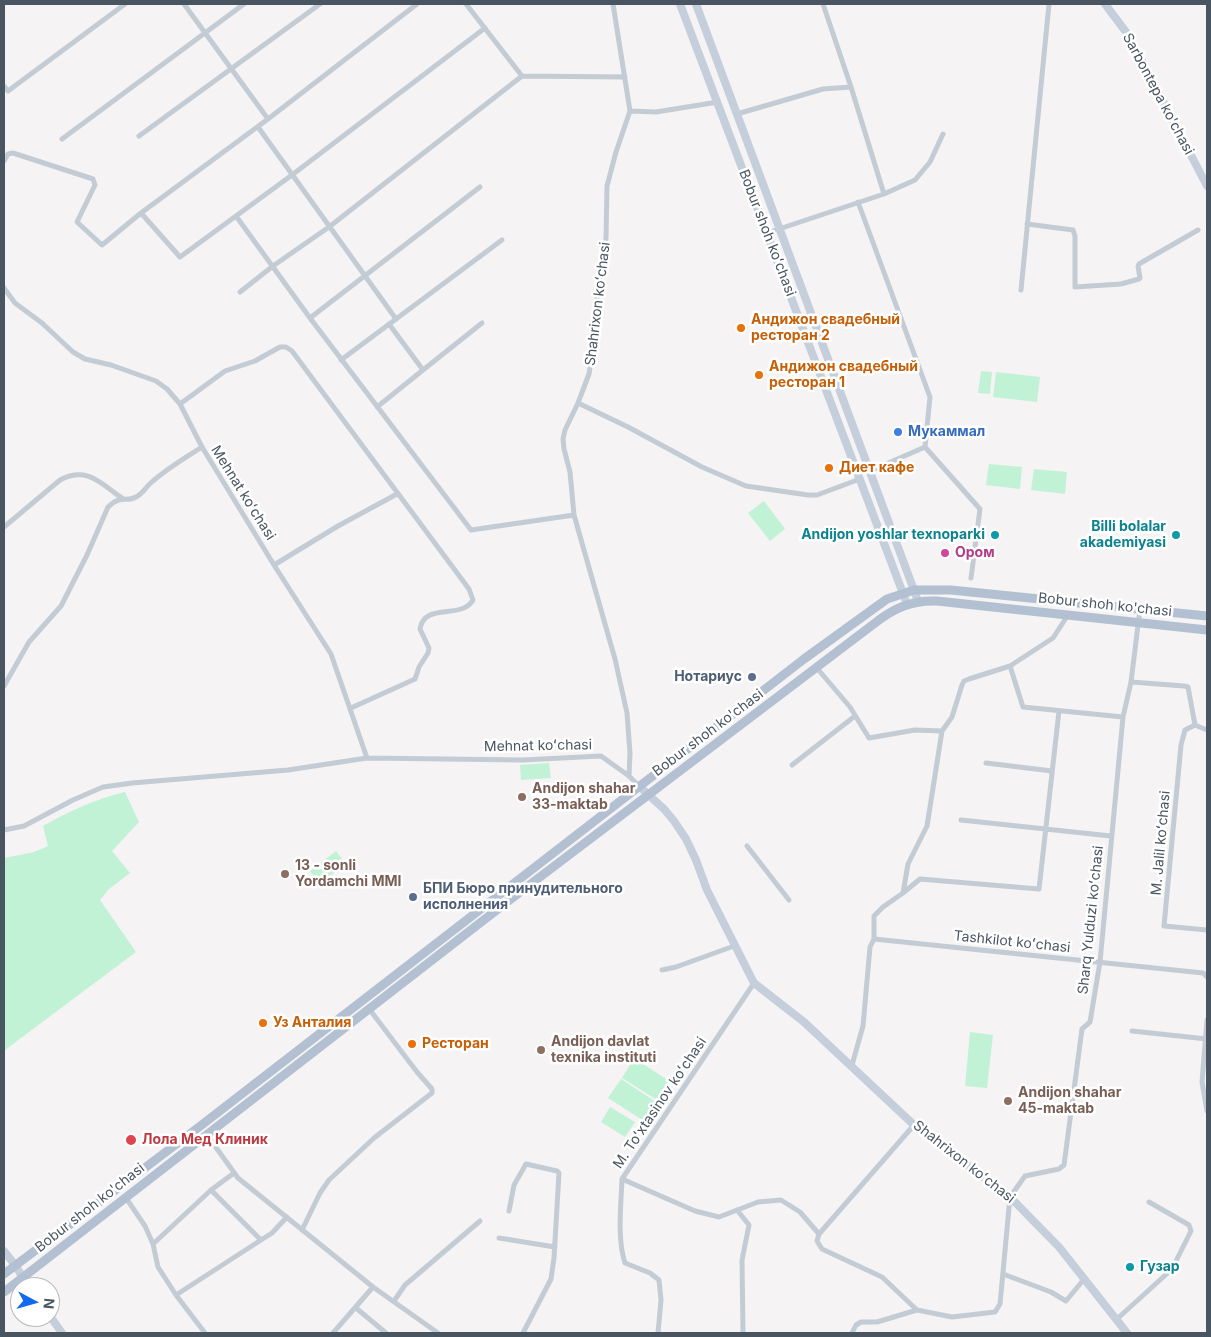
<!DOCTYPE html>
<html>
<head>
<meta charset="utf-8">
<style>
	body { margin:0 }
	#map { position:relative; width:1211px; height:1337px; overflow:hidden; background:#f5f3f3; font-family:Inter,sans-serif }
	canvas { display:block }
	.frame { position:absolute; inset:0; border:5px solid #495561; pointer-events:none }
	.north { position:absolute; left:10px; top:1277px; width:50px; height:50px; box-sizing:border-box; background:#fff; border:1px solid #b6bbc0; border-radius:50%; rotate:96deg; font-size:14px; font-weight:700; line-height:20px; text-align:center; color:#495561 }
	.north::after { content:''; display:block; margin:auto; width:18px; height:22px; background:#1369ef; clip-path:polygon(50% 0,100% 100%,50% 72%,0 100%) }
</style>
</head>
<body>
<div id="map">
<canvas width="1211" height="1337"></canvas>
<div class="frame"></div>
<div class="north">N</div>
</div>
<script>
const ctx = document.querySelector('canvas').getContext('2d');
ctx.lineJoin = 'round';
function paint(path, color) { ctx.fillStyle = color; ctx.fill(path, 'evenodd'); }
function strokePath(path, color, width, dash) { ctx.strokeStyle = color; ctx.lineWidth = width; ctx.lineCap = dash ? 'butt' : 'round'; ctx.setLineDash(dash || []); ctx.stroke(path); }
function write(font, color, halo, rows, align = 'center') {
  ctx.font = font + ' Inter,sans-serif'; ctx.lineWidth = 5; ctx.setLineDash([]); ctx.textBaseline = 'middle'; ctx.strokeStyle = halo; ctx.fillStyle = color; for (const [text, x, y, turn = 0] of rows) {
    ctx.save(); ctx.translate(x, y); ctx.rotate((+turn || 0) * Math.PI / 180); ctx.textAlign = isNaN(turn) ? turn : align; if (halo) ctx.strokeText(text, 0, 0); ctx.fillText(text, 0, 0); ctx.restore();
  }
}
paint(new Path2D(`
	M981 371 992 372 990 394 978 393Z
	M996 372 1040 377 1037 402 993 397Z
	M989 464 1022 467 1020 489 986 485Z
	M1034 469 1067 472 1065 494 1031 490Z
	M764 501 785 529 770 541 748 513Z
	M549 763 551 778 521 780 520 765Z
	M125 792 139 822 112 851 130 873 109 889 100 900 136 952 5 1050 4 1048V858L34 852 48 846 43 826C70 811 95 799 125 792Z
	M336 851 346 864 319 884 310 871Z
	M970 1032 993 1035 987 1088 965 1086Z
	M634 1058 669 1081 657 1100 622 1078Z
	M621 1079 656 1102 644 1121 608 1098Z
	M610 1107 635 1122 625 1137 601 1122Z`), '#c1f2d6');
strokePath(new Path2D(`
	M184 4 268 119
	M613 4 630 111 616 152 607 186 606 238 595 313V335L589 374 578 403 565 430 563 439 564 449 570 472 574 515 615 659 627 713 630 753 629 776
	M522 76 625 77
	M4 86 8 91 125 4
	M630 111 656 112 718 102
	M737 114 823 89 851 87
	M258 127 396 319
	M139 136 320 4
	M62 139 244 4
	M4 161 8 154 13 153 93 179 95 185 77 222 102 245 141 213 268 119 417 4
	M884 194 915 180 930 162 943 134
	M858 202 930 397 925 447
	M141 213 180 257 292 175 485 28
	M236 216 310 318 471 530 574 515
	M1027 224 1073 230 1075 236V287L1121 284 1139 279 1140 278 1138 266 1139 264 1198 230
	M767 233 884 194 851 87 823 4
	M4 288 15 303 42 323 73 352 85 359 111 365 156 381 167 389 180 404 202 447 274 565 331 654 367 758 523 760 601 756 629 776 640 787
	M1021 290 1049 4
	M240 292 273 266 329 227 522 76 466 4
	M310 318 480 187
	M341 360 502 240
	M423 370 482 323
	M578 403 628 427 702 467 746 486 808 495H817L860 479
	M180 404 225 371 255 361 280 347H286L292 351 469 589 473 600C462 620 424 602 420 629L429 648 428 653 419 667 415 679 351 708
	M377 407 423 370 389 324
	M925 447 980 509 971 578
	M870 471 925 447
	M4 527 60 480C87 466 100 483 122 498
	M274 565 338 526 397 494
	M1010 666 1023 707 1123 717
	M816 667 850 707 869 738 915 730 942 731
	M1131 682 1184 686 1188 687 1195 725 1207 730
	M4 686 29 642 61 606 87 555 108 507C121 494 126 503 136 497 143 494 147 485 153 481 168 468 185 458 202 447
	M1195 725 1185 730 1181 745 1164 926 1207 930
	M986 763 1052 771
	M792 765 855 716
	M961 820 1111 836
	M4 830 24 826 73 800 103 787 132 783 288 770 367 758
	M747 846 789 900
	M903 893 920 879 1039 889 1059 711
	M874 939 1203 973 1207 977
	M662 970 676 967 734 946
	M1207 1020 1202 1082 1207 1111
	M1132 1031 1207 1039
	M852 1065 863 1026 870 947 874 939V916L883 907 903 893 908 864 927 826 942 731 952 717 962 685 964 681 969 679 1010 666 1053 638 1068 615
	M207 1135 238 1178 373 1287 438 1333
	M622 1179 695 1211 719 1217 758 1202 781 1200 800 1212 819 1234 817 1241 822 1249 882 1277 917 1310 952 1317 995 1312 1000 1304 1010 1197 1025 1176 1059 1169 1064 1165 1082 1029 1090 1022 1100 962 1123 717 1131 682 1140 609
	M622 1179 754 983
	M622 1179C621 1205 617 1239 625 1263L650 1273 659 1280 661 1300 658 1333
	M126 1198 145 1226 153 1244 158 1267 176 1295
	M737 1210 749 1225 742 1260 743 1333
	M509 1211 514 1185 526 1164 557 1171 559 1173 554 1258 551 1279 523 1333
	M302 1230 320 1193 329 1180 374 1138 432 1093V1089L417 1072 370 1010
	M819 1234 914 1125
	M499 1238 555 1247
	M261 1240 272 1233 287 1217
	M153 1244 211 1190
	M1003 1274 1051 1292 1066 1301 1085 1278
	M394 1301 405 1285 480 1221
	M356 1308 386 1333
	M1117 1319 1172 1269 1191 1231 1189 1225 1149 1202
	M205 1333 176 1295 261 1240 211 1190 234 1173
	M333 1333 373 1287
	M852 1333 856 1325 861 1322H877L917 1310`), '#c3ccd4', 5);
strokePath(new Path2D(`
	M680 4 907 604
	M696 4 918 601
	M1105 4 1129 36 1207 186
	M640 787 664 809 674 821 686 839 696 860 707 890 754 983 804 1022 914 1125 1010 1197 1059 1247 1127 1333
	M4 1251 15 1265 29 1287
	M50 1316 62 1333`), '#c5cfdb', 8);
strokePath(new Path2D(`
	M4 1274 199 1127 804 659 887 599 914 590H951L1207 616
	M4 1292 507 902 875 623C894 608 912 600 937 601L1207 630`), '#b2c0d2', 9);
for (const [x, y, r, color] of [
	[741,328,5,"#e8710a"],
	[759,375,5,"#e8710a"],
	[898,432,5,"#3f7fe0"],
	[829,468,5,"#e8710a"],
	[995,535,5,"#0f9aa8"],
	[1176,535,5,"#0f9aa8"],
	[945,553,5,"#d1479c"],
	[752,677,5,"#5c6f8a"],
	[522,797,5,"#8d6e63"],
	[285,874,5,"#8d6e63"],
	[413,897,5,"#5c6f8a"],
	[263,1023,5,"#e8710a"],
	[412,1044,5,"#e8710a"],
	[541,1050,5,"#8d6e63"],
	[1008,1101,5,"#8d6e63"],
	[131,1140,6,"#e0444e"],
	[1130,1267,5,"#0f9aa8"]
]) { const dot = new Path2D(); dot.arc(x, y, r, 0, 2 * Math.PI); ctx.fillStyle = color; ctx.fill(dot); strokePath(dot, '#fff', 2); }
write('14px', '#495561', '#fff', [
	["Sarbontepa ko'chasi",1158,94,62],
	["Bobur shoh koʻchasi",767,233,69],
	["Shahrixon koʻchasi",598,304,-83],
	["Mehnat koʻchasi",243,493,58],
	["Bobur shoh ko'chasi",1105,605,6],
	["Bobur shoh ko'chasi",708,733,-37],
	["Mehnat koʻchasi",538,746,-1],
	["M. Jalil koʻchasi",1161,843,-85],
	["Sharq Yulduzi koʻchasi",1091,920,-84],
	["Tashkilot koʻchasi",1012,942,6],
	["M. Toʻxtasinov koʻchasi",660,1103,-56],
	["Shahrixon koʻchasi",964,1162,38],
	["Bobur shoh ko'chasi",90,1208,-38]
]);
write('bold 14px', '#c56008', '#fff', [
	["Андижон свадебный",751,320],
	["ресторан 2",751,336],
	["Андижон свадебный",769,367],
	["ресторан 1",769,383],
	["Диет кафе",839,468],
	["Уз Анталия",273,1023],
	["Ресторан",422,1044]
], 'left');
write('bold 14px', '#366cbe', '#fff', [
	["Мукаммал",908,432]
], 'left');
write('bold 14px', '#0d838f', '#fff', [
	["Billi bolalar",1166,527],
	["akademiyasi",1166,543],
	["Andijon yoshlar texnoparki",985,535],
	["Гузар",1140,1267,"left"]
], 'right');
write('bold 14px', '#b23c85', '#fff', [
	["Ором",955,553]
], 'left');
write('bold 14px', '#4e5e75', '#fff', [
	["Нотариус",742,677],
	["БПИ Бюро принудительного",423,889,"left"],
	["исполнения",423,905,"left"]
], 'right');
write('bold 14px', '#785e54', '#fff', [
	["Andijon shahar",532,789],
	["33-maktab",532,805],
	["13 - sonli",295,866],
	["Yordamchi MMI",295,882],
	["Andijon davlat",551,1042],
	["texnika instituti",551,1058],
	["Andijon shahar",1018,1093],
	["45-maktab",1018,1109]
], 'left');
write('bold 14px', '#be3a42', '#fff', [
	["Лола Мед Клиник",142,1140]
], 'left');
</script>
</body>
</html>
